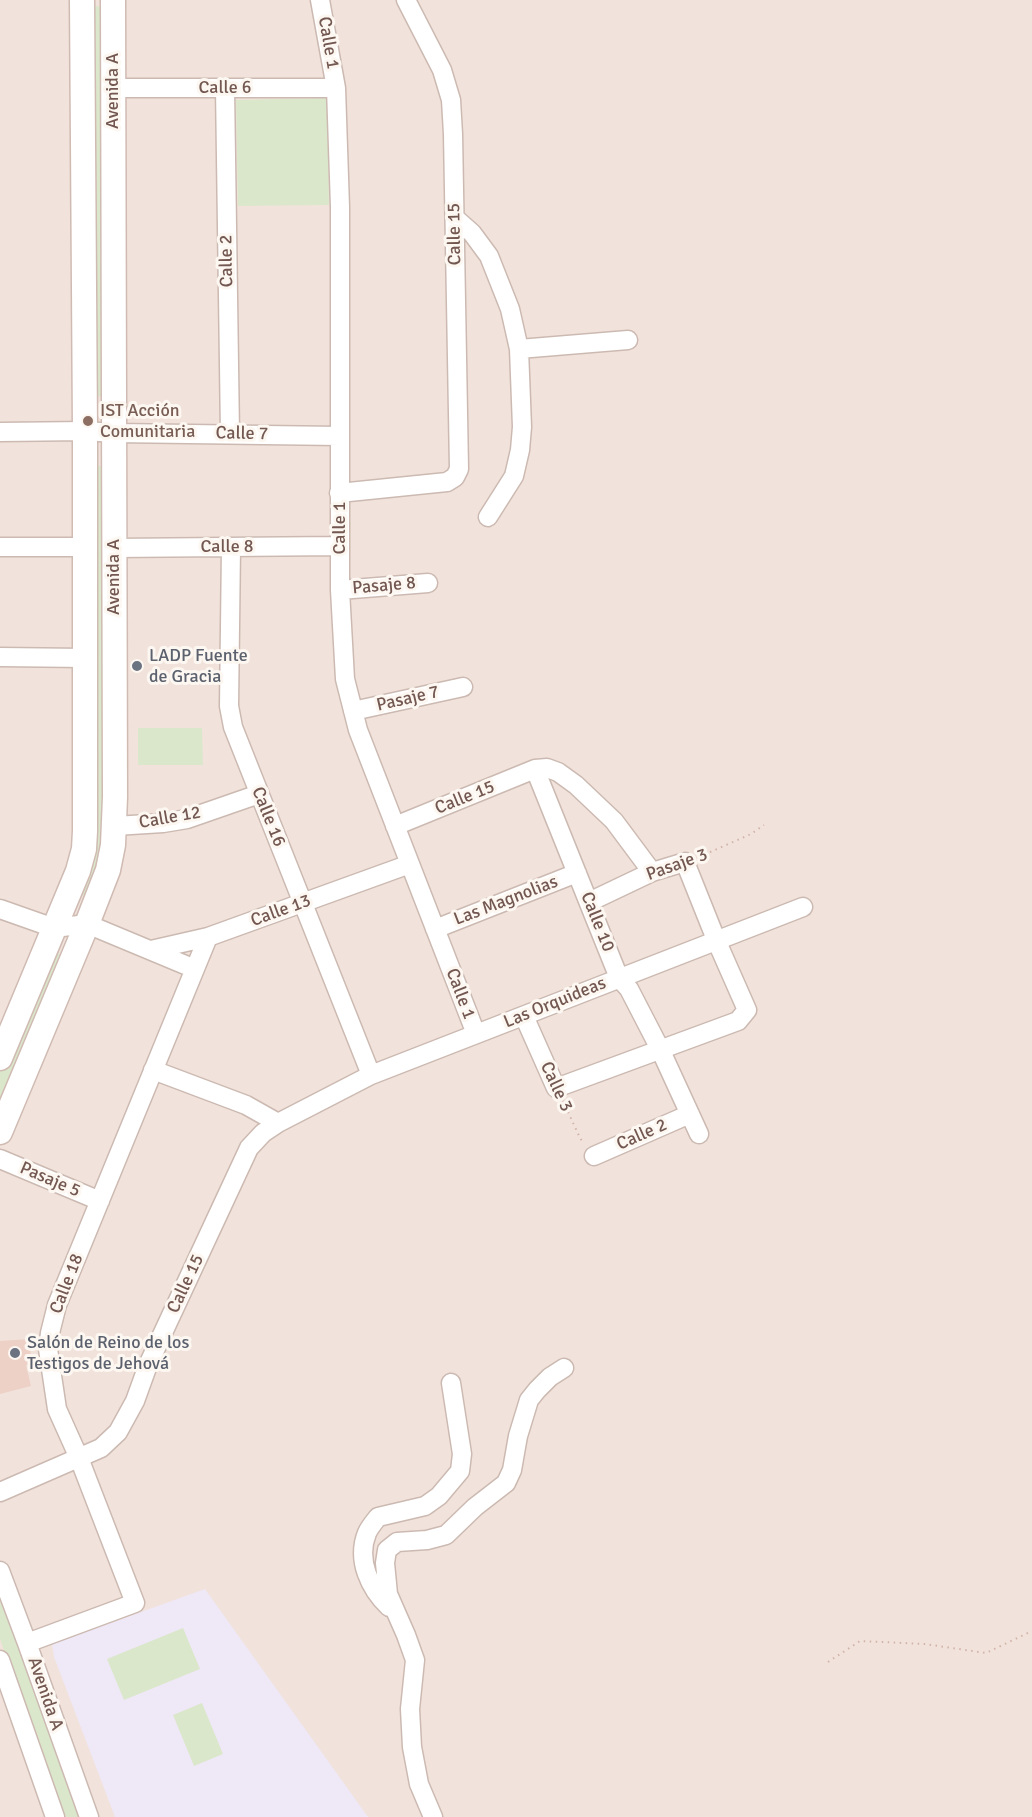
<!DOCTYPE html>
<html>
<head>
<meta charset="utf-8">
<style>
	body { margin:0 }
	canvas { display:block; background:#fbf2ec }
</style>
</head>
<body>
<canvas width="1032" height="1817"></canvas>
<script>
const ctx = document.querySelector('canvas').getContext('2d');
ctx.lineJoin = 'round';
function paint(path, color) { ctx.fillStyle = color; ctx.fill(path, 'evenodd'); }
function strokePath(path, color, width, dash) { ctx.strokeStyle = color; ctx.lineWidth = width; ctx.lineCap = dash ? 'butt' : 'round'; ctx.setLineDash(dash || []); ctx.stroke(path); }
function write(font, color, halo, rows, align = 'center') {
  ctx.font = font + ' Signika,sans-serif'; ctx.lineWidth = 6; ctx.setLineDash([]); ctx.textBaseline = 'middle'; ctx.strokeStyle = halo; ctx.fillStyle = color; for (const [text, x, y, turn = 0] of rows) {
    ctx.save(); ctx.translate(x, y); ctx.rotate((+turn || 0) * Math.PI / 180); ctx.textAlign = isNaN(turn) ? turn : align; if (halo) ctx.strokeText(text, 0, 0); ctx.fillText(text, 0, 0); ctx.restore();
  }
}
paint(new Path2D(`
	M0 0H1032V1817H0Z`), '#f1e3db');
paint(new Path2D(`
	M205 1589 368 1817H115L54 1657 52 1644Z`), '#efe8f7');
paint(new Path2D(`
	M100 6 103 396 90 397 85 7Z
	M327 98 329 205 238 206 236 100Z
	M88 466H102L106 813 100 853 85 896 74 892Z
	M138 728H202L203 765H138Z
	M50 950 62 955 0 1102V1068Z
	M0 1590 80 1817H66L29 1724 0 1639Z
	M183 1628 200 1669 124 1700 107 1659Z
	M202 1703 223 1754 194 1766 173 1715Z`), '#dbe7cb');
paint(new Path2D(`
	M30 1339 31 1365H26L31 1386 0 1394V1341Z`), '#edd0c6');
const street = new Path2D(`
	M320 0 336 88 340 207V590L345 679 358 730 476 1034
	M113 88H336
	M225 88 230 434
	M455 218 472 233 489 256 510 309 519 349 522 427 520 450 514 476 488 517
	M519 349 628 340
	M0 432 85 431 114 433 339 436
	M339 493 447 482 455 477 459 469 453 134 451 100 442 70 406 0
	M0 547H85
	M231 547 229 706 233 727 371 1075
	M114 548 339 546
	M340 590 428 583
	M0 657 85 658
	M353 711 463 687
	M535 769 619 978 629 989 660 1049 699 1134
	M115 826 163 823 187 819 259 794
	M395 826 535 769 547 768 558 772 576 785 614 821 652 872
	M0 909 54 928 87 924 195 969
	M435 929 577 873
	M151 950 208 937 410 864
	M524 1016 556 1088 738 1021 747 1010 717 942 685 862 652 872 589 902
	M153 1070 246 1105 278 1123
	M594 1156 690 1114
	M0 1159 100 1201
	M0 1492 101 1448 118 1432 135 1401 148 1365 249 1148 263 1133 278 1123 371 1075 803 907
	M0 1571 27 1643 89 1817
	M389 1607C370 1589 356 1560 367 1533 369 1528 374 1522 378 1517L425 1506 439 1496 460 1471 462 1454 451 1383
	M27 1643 135 1603 79 1458 57 1409 48 1349 50 1333 57 1305 208 937
	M0 1660 55 1817
	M433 1817 419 1784 412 1747 410 1709 415 1660 406 1635 388 1594 385 1563 387 1550 397 1542 427 1540 446 1535 475 1507 506 1483 512 1470 518 1436 529 1400 537 1390 550 1377 564 1368`);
const secondary = new Path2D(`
	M0 1058 78 871 84 849 85 831V431L82 0
	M0 1132 87 924 108 870 113 845 115 797 113 0`);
strokePath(street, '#ccbab2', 21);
strokePath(secondary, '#d0bbb3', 27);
strokePath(new Path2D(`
	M699 857 751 834 764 825
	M563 1101 580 1138 584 1144
	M828 1662 860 1641 925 1644 986 1653 1032 1631`), '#d2b3a9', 2, [1.5, 4.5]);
strokePath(street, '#fff', 18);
strokePath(secondary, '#fff', 24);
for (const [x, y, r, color] of [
	[88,421,6,"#8d6e63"],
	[137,666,6,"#6b7280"],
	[15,1353,6,"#6b7280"]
]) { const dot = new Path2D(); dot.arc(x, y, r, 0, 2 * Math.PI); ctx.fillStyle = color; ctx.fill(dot); strokePath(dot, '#fdf7f2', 2); }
write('18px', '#735851', '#fdf7f2', [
	["Calle 1",328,43,80],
	["Calle 6",225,88],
	["Avenida A",113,91,-90],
	["Calle 15",455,234,-91],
	["Calle 2",227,261,-91],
	["Calle 7",242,434,1],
	["Calle 1",340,528,-90],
	["Calle 8",227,547],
	["Avenida A",114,577,-90],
	["Pasaje 8",384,586,-5],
	["Pasaje 7",408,699,-13],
	["Calle 15",465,798,-22],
	["Calle 16",268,817,68],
	["Calle 12",170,818,-10],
	["Pasaje 3",677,865,-20],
	["Las Magnolias",506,901,-21],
	["Calle 13",281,911,-20],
	["Calle 10",597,922,68],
	["Calle 1",460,994,69],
	["Las Orquideas",555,1003,-22],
	["Calle 3",556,1087,65],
	["Calle 2",642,1135,-24],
	["Pasaje 5",50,1180,23],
	["Calle 18",67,1284,-69],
	["Calle 15",186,1284,-65],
	["Avenida A",45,1694,71]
]);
write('18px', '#785e54', '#fdf7f2', [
	["IST Acción",100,411],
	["Comunitaria",100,432]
], 'left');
write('18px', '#5b616d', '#fdf7f2', [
	["LADP Fuente",149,656],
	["de Gracia",149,677],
	["Salón de Reino de los",27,1343],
	["Testigos de Jehová",27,1364]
], 'left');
</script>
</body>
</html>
